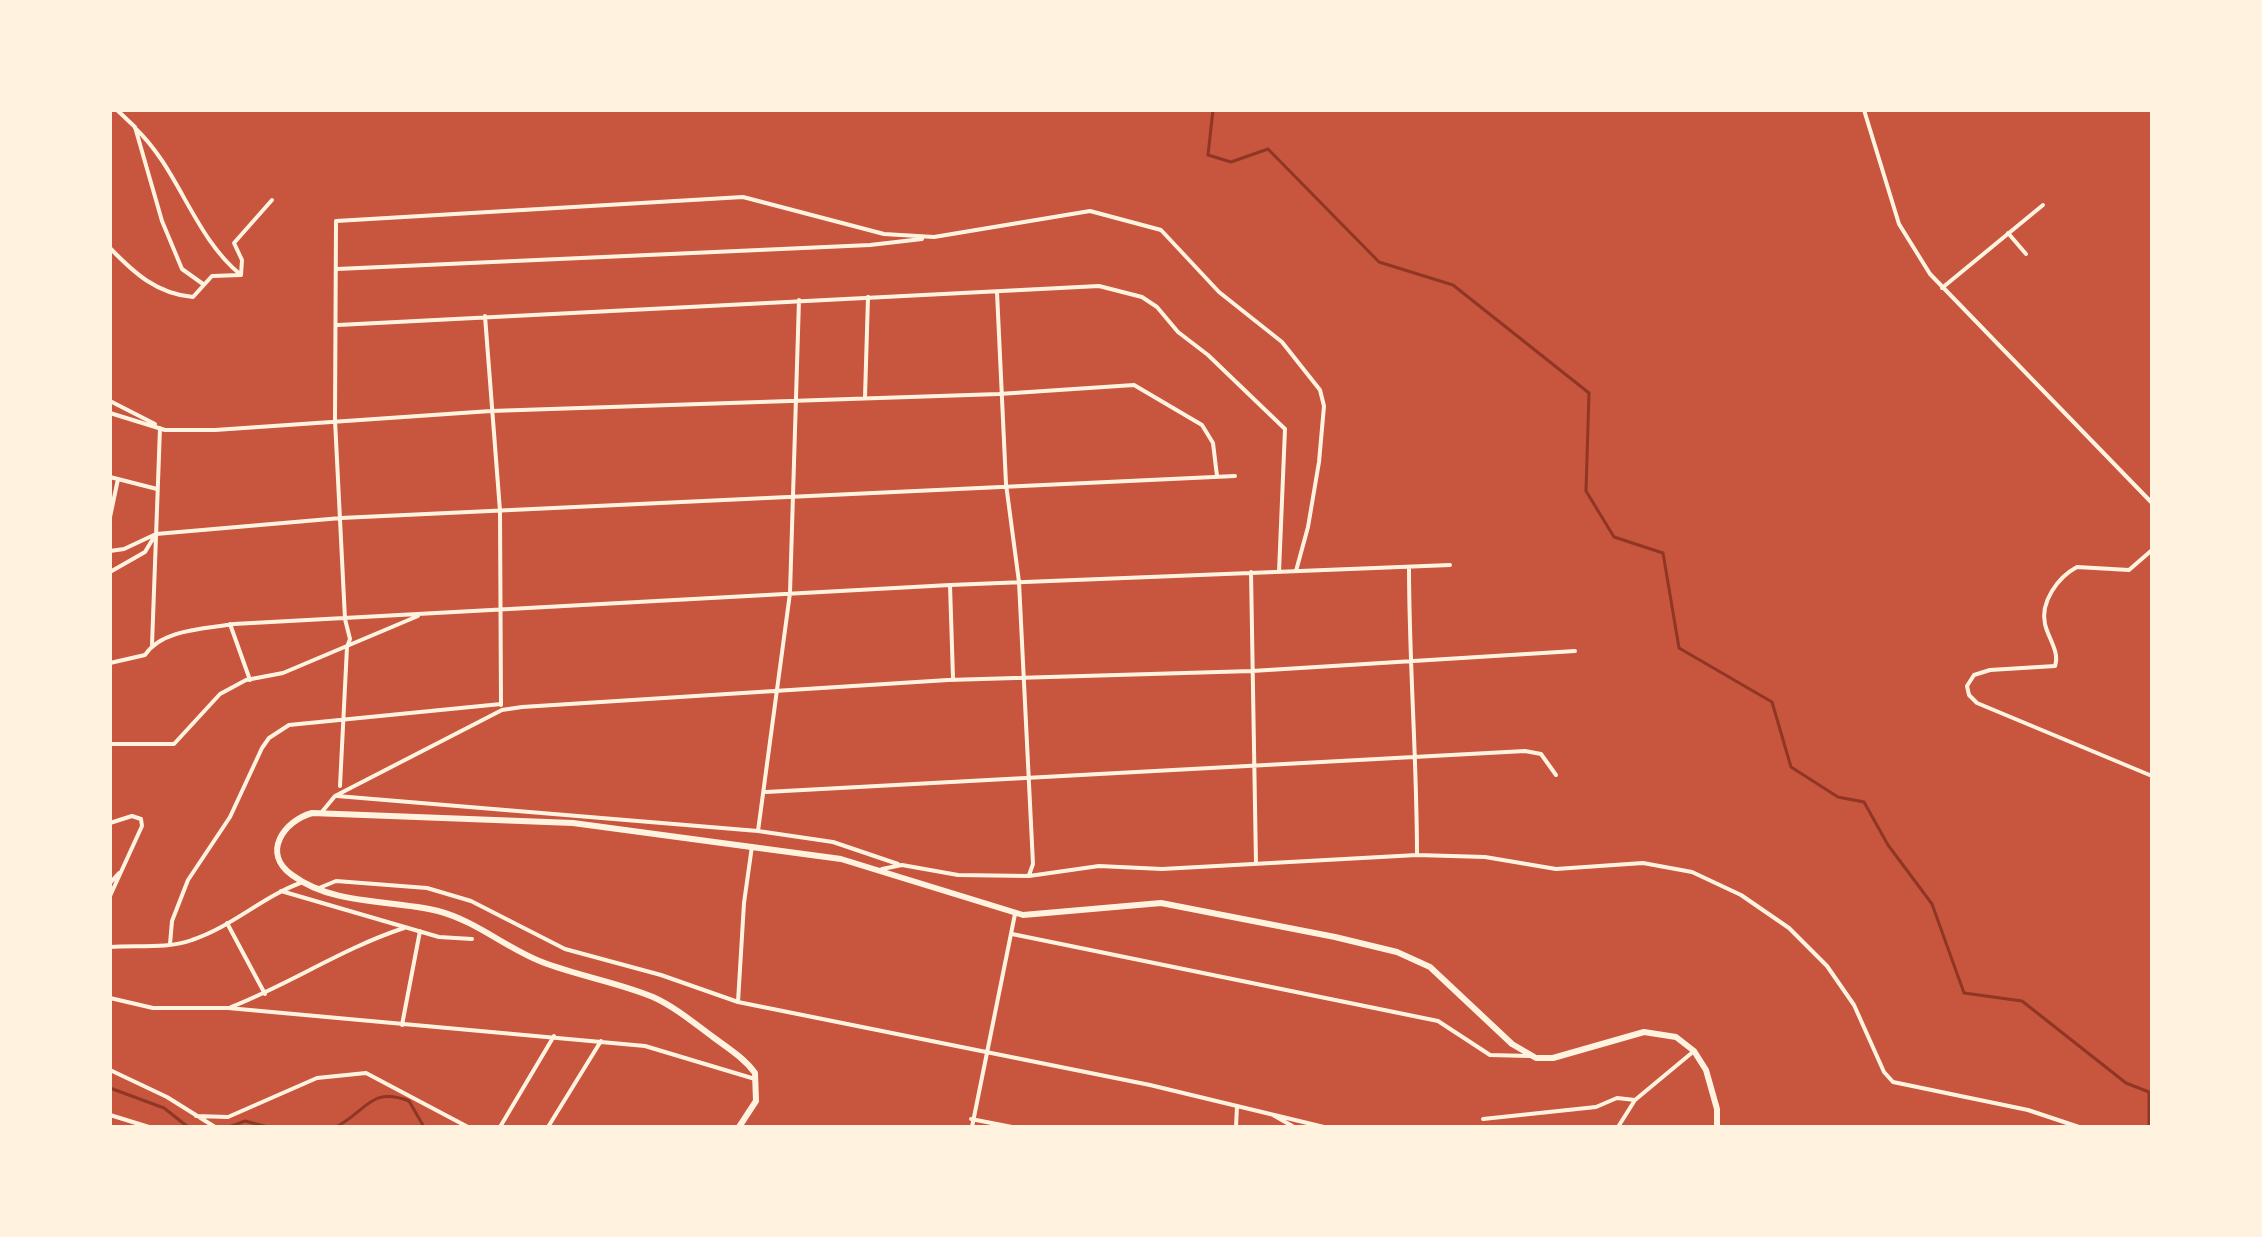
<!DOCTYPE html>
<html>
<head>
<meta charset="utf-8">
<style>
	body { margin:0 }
	#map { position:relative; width:2262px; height:1237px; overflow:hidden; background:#c8553d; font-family:Poppins,sans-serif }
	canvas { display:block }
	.frame { position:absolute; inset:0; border:112px solid #fff3e0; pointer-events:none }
</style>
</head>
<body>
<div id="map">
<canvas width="2262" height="1237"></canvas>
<div class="frame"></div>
</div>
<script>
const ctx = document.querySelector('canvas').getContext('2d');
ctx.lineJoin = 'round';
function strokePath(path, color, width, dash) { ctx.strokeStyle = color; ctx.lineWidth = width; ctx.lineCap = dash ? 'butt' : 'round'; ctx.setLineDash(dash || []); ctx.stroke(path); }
strokePath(new Path2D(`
	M1213 110 1208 155 1231 162 1268 149 1379 262 1453 285 1589 393 1586 491 1614 537 1663 553 1679 648 1772 702 1791 767 1838 797 1864 802 1888 845 1932 904 1964 993 2022 1001 2126 1083 2149 1092V1127
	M110 1088 164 1108 188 1127
	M229 1127 245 1121 268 1127
	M336 1127C367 1111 371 1086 409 1101L424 1127`), '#8f3625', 3);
strokePath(new Path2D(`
	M117 110 135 127 162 221 182 269 203 284
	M1864 110 1899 224 1930 274 2152 503
	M135 128C179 169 193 236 241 275
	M2008 233 2026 254
	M110 248C134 273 157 294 193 297L212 276 241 275 242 260 234 243 272 200
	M337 269 870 245 922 239
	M1942 288 2043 205
	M997 292 1006 484 1019 582 1033 864 1029 875
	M485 316 500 511 501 705
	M338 325 1099 286 1142 297 1157 307 1178 332 1208 355 1285 429 1279 572
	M865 397 868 297
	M110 401 155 424
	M110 413 165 430H215L491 411 999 394 1134 385 1202 425 1213 443 1217 476
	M110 477 157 489
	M110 517 118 479
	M2152 550 2129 570 2077 567C2058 577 2040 602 2045 624 2048 638 2060 652 2055 666L1990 670 1974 675 1967 686 1969 695 1977 703 2152 776
	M110 551 124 549 156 534 341 518 1235 476
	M1409 567C1409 663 1417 759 1417 855
	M110 572 145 552 154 537
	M1251 572 1256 864
	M950 585 953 678
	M230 624 250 680
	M152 645 160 428
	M110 663 145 655C162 629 205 629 234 624L950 585 1450 565
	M110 744H174L220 694 246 680 283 673 418 616
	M340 786 347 647 350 639 345 619 335 420 336 221 743 197 884 234 934 237 1090 211 1161 230 1219 292 1282 342 1320 390 1324 406 1319 462 1308 527 1296 571
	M766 792 1525 751 1541 754 1556 775
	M337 796 758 831 833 842 898 864
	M321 813 335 796 502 710 522 707 948 680 1252 671 1575 651
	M110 823 132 816 141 819 142 826 110 896
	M758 831 790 593 799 300
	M882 869 902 865 958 875 1029 876 1099 866 1162 869 1417 855 1485 857 1556 869 1643 863 1692 872 1741 895 1789 928 1827 966 1854 1005 1884 1072 1893 1082 2028 1110 2079 1127
	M110 883 119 873
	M319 888 336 881 427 888 471 901 565 949 661 975 738 1002 1150 1085 1324 1127
	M281 891 439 937 472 939
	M227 923 265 994
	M1012 934 1438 1021 1490 1055 1529 1056
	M170 944 172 921 188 880 230 817 262 748 269 738 289 725 501 704
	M110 947C135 945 168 949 192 940 232 927 263 896 303 882
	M110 998 153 1008H228L645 1046 755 1079
	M738 1002 744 903 752 846
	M231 1007C290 984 343 948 404 928
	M402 1025 420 931
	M110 1070 167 1097 215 1127
	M110 1115 149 1127
	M1273 1115 1294 1127
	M196 1116 228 1117 317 1078 366 1073 468 1127
	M971 1119 1012 1127
	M1483 1119 1596 1107 1617 1098 1635 1100
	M500 1127 554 1036
	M548 1127 601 1041
	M972 1127 1015 914
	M1236 1127 1237 1106
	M1618 1127 1635 1100 1694 1051`), '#fff3e0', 4);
strokePath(new Path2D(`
	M739 1127 756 1101 755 1073C744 1058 728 1048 713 1037 694 1023 675 1007 653 997 617 982 578 976 542 962 506 948 476 921 438 911 390 899 334 906 292 875 261 853 284 821 312 813L573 823 841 859 1023 915 1161 903 1335 937 1397 952 1430 967 1512 1044 1536 1058H1553L1644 1032 1676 1037 1694 1051 1706 1070 1717 1109V1127`), '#fff3e0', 6);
</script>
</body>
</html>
